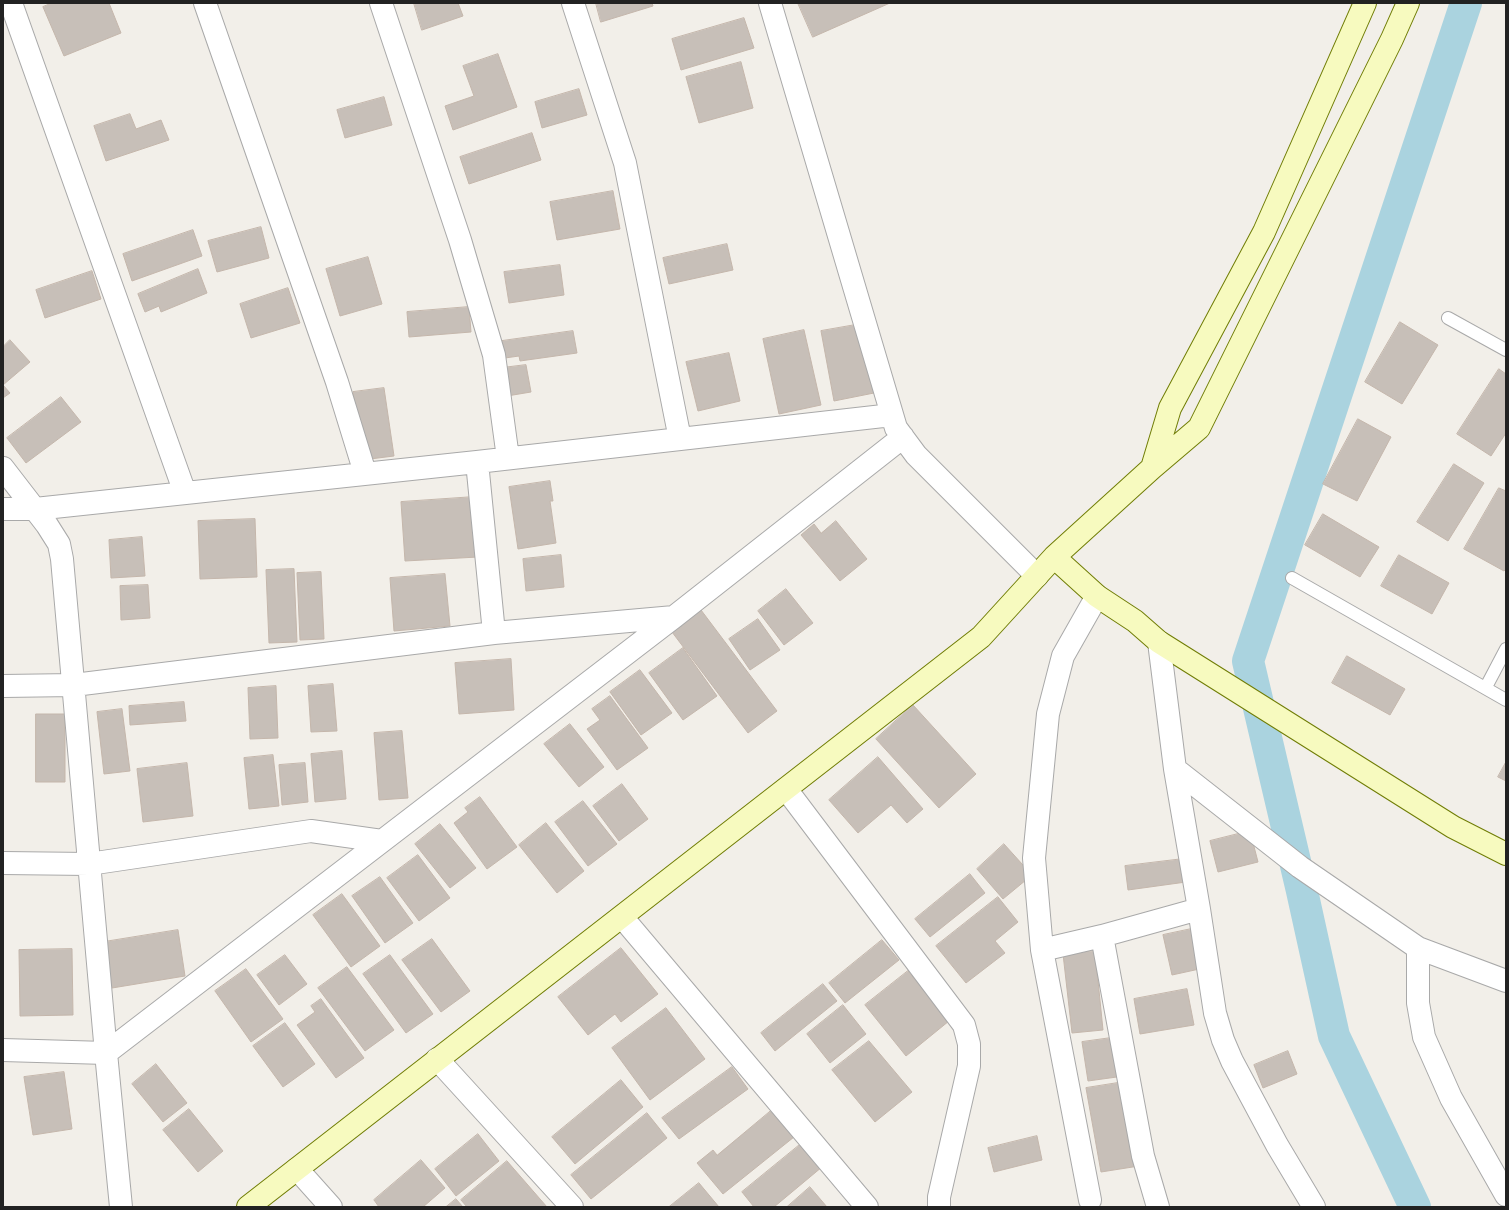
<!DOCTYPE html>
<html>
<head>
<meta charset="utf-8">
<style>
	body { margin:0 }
	#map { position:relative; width:1509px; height:1210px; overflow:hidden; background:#f2efe9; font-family:Overpass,sans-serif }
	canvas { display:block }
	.frame { position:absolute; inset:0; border:4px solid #222; pointer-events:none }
</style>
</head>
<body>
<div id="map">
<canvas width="1509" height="1210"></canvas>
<div class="frame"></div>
</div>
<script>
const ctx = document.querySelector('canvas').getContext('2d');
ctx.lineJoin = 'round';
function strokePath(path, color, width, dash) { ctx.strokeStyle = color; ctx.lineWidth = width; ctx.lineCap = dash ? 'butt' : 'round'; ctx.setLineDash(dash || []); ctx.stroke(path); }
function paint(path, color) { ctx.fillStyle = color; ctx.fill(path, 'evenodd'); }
strokePath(new Path2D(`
	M1415 1207 1334 1036 1302 891 1248 661 1466 3`), '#aad3df', 32);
const building = new Path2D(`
	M52 3H109L121 33 64 56 43 7Z
	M414 3H458L463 16 422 30Z
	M596 3H652L653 6 601 22Z
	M798 3H890L813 37Z
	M744 18 754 48 681 70 672 39Z
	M498 54 517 107 453 130 445 106 474 96 463 66Z
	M741 62 753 108 699 123 686 77Z
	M579 89 587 115 542 128 535 102Z
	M384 97 392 125 345 138 337 110Z
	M130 114 136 129 161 120 169 140 106 161 94 126Z
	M532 133 541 160 469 184 460 157Z
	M613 191 620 229 557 240 550 202Z
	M261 227 269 258 217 272 208 241Z
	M193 230 202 256 132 281 123 254Z
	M727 244 733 270 669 284 663 258Z
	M368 257 382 304 340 316 326 269Z
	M560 265 564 295 509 303 504 272Z
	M198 269 207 293 161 312 159 306 145 312 138 294Z
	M92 271 101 299 45 318 36 290Z
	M288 288 300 323 251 338 240 304Z
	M469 307 471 332 409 337 407 312Z
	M1400 322 1438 345 1402 404 1365 382Z
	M861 324 874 393 834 401 821 331Z
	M804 330 821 405 779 414 763 339Z
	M573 331 577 353 520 361 519 356 505 358 502 341Z
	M10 340 30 362 3 385V347Z
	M729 353 740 401 698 411 686 362Z
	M526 365 531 392 507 396 502 368Z
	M1499 369 1506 374V433L1491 456 1457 434Z
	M3 385 10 393 3 398Z
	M384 388 394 456 362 460 353 392Z
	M61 397 81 422 26 463 7 438Z
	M1358 419 1391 437 1357 501 1323 484Z
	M1454 464 1484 483 1448 541 1417 522Z
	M550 481 553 501H550L556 543 518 549 509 487Z
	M1499 488 1506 491V569L1504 571 1464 549Z
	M474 497 478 557 405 561 401 502Z
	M1323 514 1379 547 1360 577 1305 545Z
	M255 519 257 577 200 579 198 521Z
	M836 521 867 559 840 581 801 535 814 524 821 533Z
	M142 537 145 576 111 578 109 540Z
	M561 555 564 587 526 591 523 559Z
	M1399 555 1449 583 1432 614 1381 586Z
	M294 569 297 642 269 643 266 570Z
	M321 572 324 639 300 640 297 573Z
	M445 574 450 626 394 631 390 578Z
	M148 585 150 618 121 620 120 586Z
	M786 589 813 623 784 645 758 611Z
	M701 610 777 711 748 733 672 632Z
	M758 619 780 650 750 670 729 639Z
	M683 648 717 696 683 720 649 673Z
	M1347 656 1405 689 1390 715 1332 683Z
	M511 659 514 710 459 714 455 663Z
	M640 670 672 713 641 735 610 692Z
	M333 684 337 731 311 732 308 686Z
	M276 686 278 738 250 739 248 688Z
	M610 696 648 748 617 770 587 729 600 720 592 709Z
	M184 702 186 721 130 725 129 706Z
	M913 705 976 774 939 808 876 739Z
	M122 709 130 771 104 774 97 712Z
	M36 714H65V782H36Z
	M570 724 604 767 579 787 544 744Z
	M402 731 408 798 379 800 374 733Z
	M342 751 346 799 315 802 311 754Z
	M273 755 279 806 249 809 244 758Z
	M878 757 923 809 907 823 891 805 858 833 829 800Z
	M1506 762V781L1498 777Z
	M187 763 193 816 143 822 137 769Z
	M305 763 308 802 282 805 279 765Z
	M622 784 648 819 619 841 593 806Z
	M480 797 517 847 487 869 454 823 468 812 465 808Z
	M583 801 617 844 588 866 555 822Z
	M546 823 584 871 557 893 519 845Z
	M440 824 476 868 450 888 415 844Z
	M1250 831 1258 862 1218 872 1210 841Z
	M1004 844 1032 875 1003 899 977 869Z
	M418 855 450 898 419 921 387 878Z
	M1183 859 1186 882 1128 890 1125 866Z
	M970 874 985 893 930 937 915 919Z
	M380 877 413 923 385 943 352 896Z
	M342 894 380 946 351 967 313 915Z
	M998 897 1018 922 995 941 1005 953 966 983 936 946Z
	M1196 928 1204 968 1172 975 1163 935Z
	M178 930 185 976 112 988 104 942Z
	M432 939 470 991 441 1012 402 960Z
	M882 940 899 960 845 1003 829 983Z
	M621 948 658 994 621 1022 615 1014 588 1035 558 997Z
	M72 949 73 1015 20 1016 19 950Z
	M1095 951 1103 1030 1072 1033 1063 954Z
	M285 955 307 984 279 1005 257 975Z
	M390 955 433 1014 406 1033 363 974Z
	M347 967 394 1030 365 1051 318 988Z
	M246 969 283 1019 251 1042 215 991Z
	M908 971 949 1021 906 1056 865 1005Z
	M823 984 837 1001 775 1051 761 1033Z
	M1187 989 1194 1025 1140 1034 1134 999Z
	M321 999 364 1058 336 1078 297 1025 315 1012 311 1006Z
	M843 1005 866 1034 830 1063 807 1034Z
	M666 1008 705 1059 650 1100 612 1048Z
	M285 1023 315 1064 283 1087 253 1046Z
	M1118 1037 1124 1076 1088 1081 1082 1042Z
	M869 1041 912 1092 875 1122 832 1070Z
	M1288 1051 1297 1074 1263 1088 1254 1065Z
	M156 1064 187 1103 163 1122 132 1084Z
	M732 1067 748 1089 679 1139 662 1118Z
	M64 1072 72 1129 33 1135 24 1077Z
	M621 1080 643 1107 575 1164 552 1137Z
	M1124 1082 1139 1166 1101 1172 1086 1088Z
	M189 1109 223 1151 198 1172 163 1130Z
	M772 1110 794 1137 723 1194 697 1163 713 1150 717 1155Z
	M647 1113 667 1138 591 1199 571 1175Z
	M478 1134 499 1161 456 1196 435 1169Z
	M1037 1136 1042 1160 994 1172 988 1148Z
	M802 1143 822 1167 774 1207H754L742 1192Z
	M421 1160 445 1188 423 1207H379L374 1200Z
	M507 1161 547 1207H467L461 1200Z
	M699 1183 719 1207H669Z
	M810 1187 827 1207H787Z
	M456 1199 463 1207H446Z`);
paint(building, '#c7bfb8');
strokePath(building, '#c4b6ab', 1);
const lane = new Path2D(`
	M1448 318 1506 350
	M1292 578 1506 700
	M1486 687 1506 649`);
const street = new Path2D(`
	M11 3 185 493
	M205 3 337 382 365 473
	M381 3 460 240 494 355 508 458
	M573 3 625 163 680 439
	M770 3 896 428 916 455 1037 576
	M477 462 494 633
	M3 468 47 525 59 544 62 559 106 1053 121 1207
	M3 509H35L477 462 892 415
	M1159 642 1175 769 1199 909 1215 1013 1223 1040 1232 1061 1277 1145 1314 1207
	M3 686 74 685 494 633 674 617
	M1175 769 1300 867 1418 948 1506 981
	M786 789 964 1025 969 1044V1066L939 1197V1207
	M3 863 89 864 311 831 382 841
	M622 917 867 1207
	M1102 936 1143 1156 1158 1207
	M1418 948V1003L1424 1037 1451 1098 1506 1195
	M1042 950 1102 936 1199 909
	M3 1050 106 1053 674 617 903 437
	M437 1059 572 1207
	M297 1169 331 1207
	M1090 1200 1042 950 1034 858 1048 714 1063 656 1097 596`);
const secondary = new Path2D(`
	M1152 468 1170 408 1264 232 1365 3
	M1054 557 1097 596 1135 621 1159 642 1453 827 1506 854
	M248 1207 981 637 1054 557 1152 468 1199 428 1392 39 1408 3`);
strokePath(lane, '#a9a9a9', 14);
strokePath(street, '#a9a9a9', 24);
strokePath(secondary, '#707d05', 24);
strokePath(lane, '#fff', 12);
strokePath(street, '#fff', 22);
strokePath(secondary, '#f7fabf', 22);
</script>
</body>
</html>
